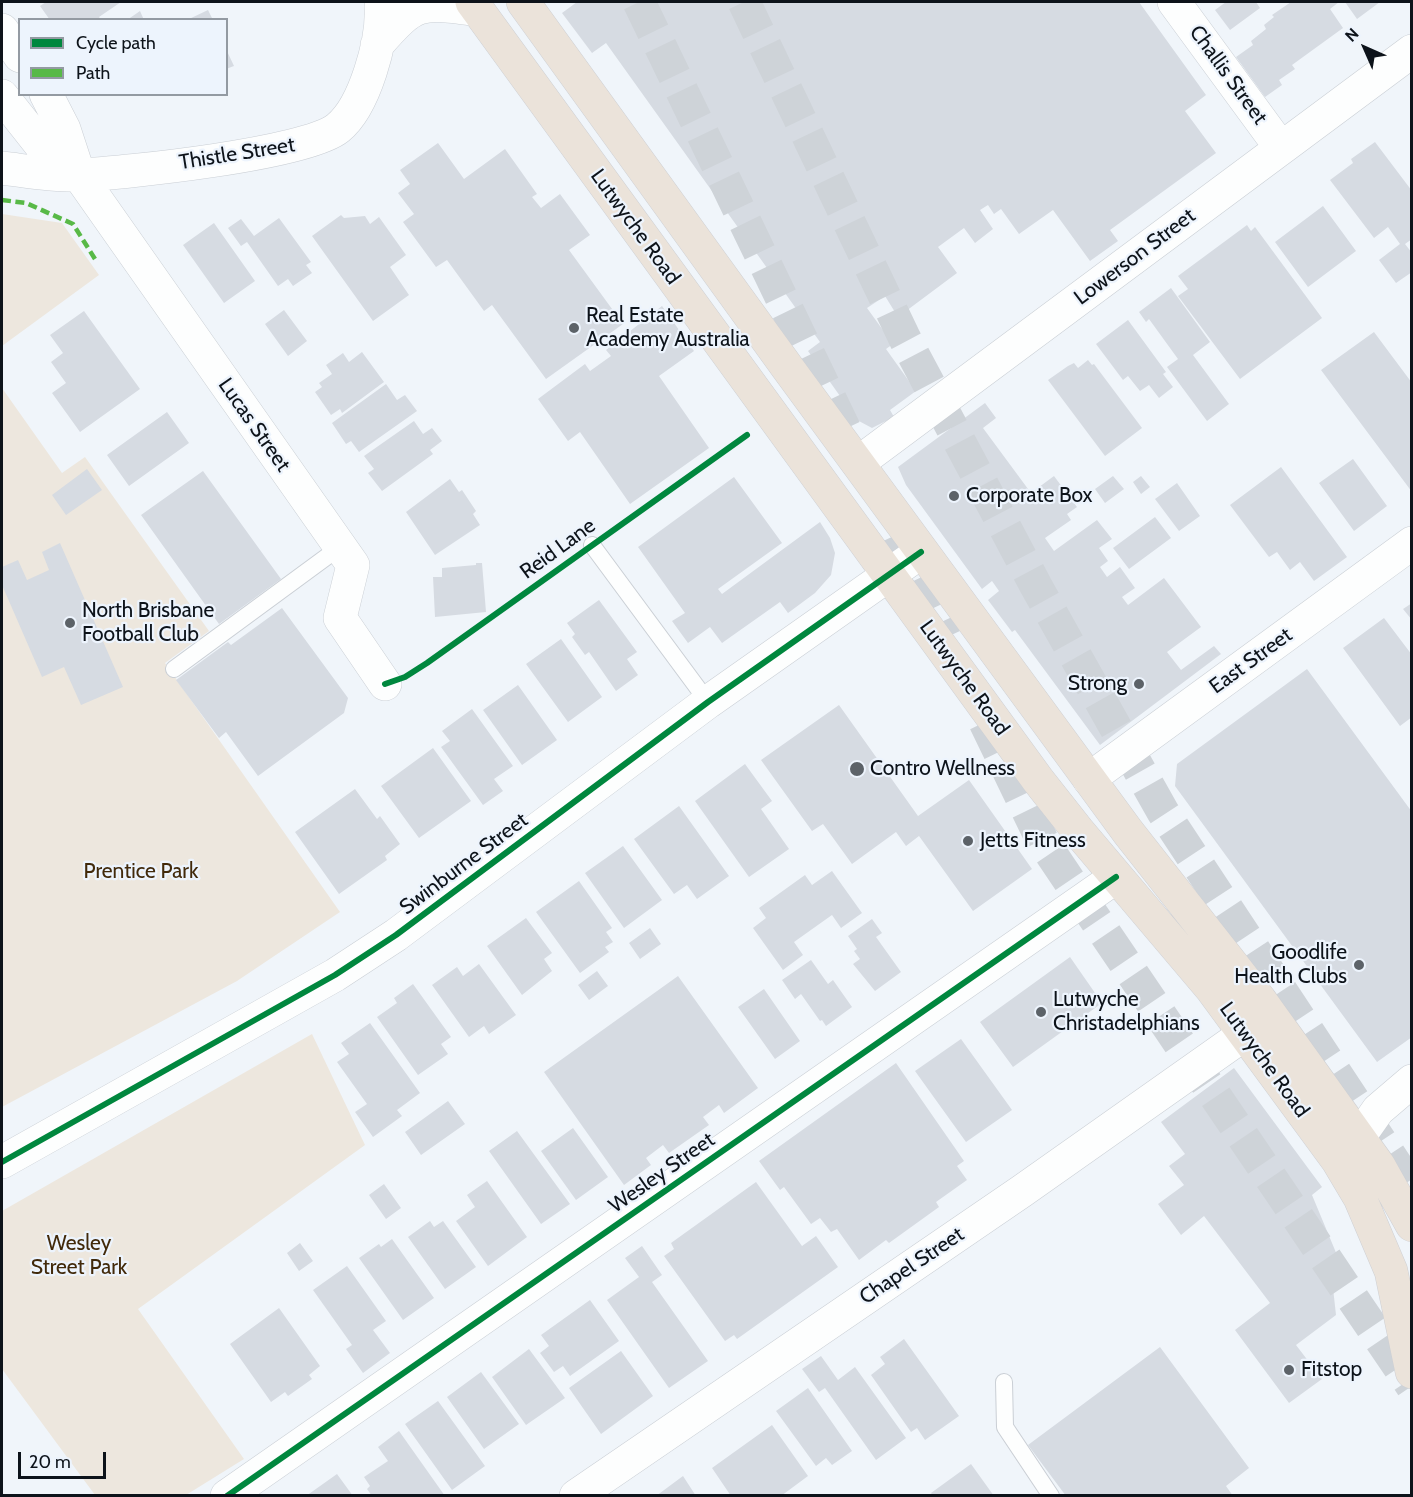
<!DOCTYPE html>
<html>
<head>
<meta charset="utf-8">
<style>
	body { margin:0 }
	#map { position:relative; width:1413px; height:1497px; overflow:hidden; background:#f0f5fa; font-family:Cabin,sans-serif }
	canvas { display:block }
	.frame { position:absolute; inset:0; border:3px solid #0d131a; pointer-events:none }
	.legend { position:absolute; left:18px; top:18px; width:210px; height:78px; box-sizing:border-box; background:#edf4fd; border:2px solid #939aa2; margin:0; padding:8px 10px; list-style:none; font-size:18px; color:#0d131a }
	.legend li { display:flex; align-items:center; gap:12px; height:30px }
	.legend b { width:30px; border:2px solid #939aa2 }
	.north { position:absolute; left:1335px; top:18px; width:60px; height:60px; -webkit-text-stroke:4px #edf4fd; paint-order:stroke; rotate:315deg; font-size:16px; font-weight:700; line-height:24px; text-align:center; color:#0d131a }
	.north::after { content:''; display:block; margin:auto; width:21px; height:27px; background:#0d131a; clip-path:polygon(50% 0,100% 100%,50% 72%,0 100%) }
	.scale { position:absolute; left:18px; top:1452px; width:88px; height:27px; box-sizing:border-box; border:3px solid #0d131a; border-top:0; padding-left:8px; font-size:18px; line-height:21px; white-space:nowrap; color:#0d131a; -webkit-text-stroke:4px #edf4fd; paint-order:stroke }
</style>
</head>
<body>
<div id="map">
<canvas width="1413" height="1497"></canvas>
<div class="frame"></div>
<ul class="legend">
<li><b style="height:8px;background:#00873e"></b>Cycle path</li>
<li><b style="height:8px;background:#58b947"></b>Path</li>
</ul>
<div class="north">N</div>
<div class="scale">20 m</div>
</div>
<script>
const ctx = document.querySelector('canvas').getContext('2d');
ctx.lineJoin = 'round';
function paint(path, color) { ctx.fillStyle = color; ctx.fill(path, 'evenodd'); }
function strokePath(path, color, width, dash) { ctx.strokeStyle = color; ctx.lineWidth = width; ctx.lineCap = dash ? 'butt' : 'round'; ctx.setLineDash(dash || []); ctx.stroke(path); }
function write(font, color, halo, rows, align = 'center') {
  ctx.font = font + ' Cabin,sans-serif'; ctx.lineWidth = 4.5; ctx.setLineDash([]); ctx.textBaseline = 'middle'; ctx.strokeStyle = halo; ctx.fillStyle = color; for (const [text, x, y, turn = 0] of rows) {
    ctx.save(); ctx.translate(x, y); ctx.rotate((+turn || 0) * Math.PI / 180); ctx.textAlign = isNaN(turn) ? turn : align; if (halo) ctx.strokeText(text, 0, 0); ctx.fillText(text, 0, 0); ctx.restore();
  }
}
paint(new Path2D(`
	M2 214 62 223 99 275 2 346Z
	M2 388 62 473 85 457 209 631 165 663 340 912 237 981 2 1107Z
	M312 1034 365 1145 138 1309 244 1459 186 1495H95L2 1369V1211Z`), '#ede7de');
paint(new Path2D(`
	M46 2H121L99 17 101 20H50L40 6Z
	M577 2H1139L1206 95 1185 111 1216 153 1110 230 1118 241 1090 261 1053 210 1019 234 1001 209 994 214 988 205 980 210 993 229 975 243 964 228 938 247 957 273 898 317 885 296 867 308 893 344 886 349 916 391 890 410 894 417 872 428 857 420 808 351 820 342 606 43 592 53 562 13Z
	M1226 2H1256L1260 8 1230 30 1215 10Z
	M1291 2H1339L1330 9 1343 28 1292 65 1295 69 1279 80 1282 85 1265 97 1236 57 1253 45 1251 41 1266 29 1264 25 1274 17 1272 15Z
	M1345 2H1380L1357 19Z
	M208 10 213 20H187Z
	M140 11 144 20H127Z
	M226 49 234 66 226 69Z
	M1375 142 1412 191V239L1405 244 1412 253V272L1396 283 1379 260 1400 244 1388 227 1374 238 1330 180 1353 163 1351 159Z
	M438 143 464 179 505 149 537 194 532 197 541 208 560 194 590 235 569 250 623 324 546 379 492 305 484 311 447 260 436 267 403 222 414 214 398 193 410 184 400 170Z
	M1323 206 1356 251 1308 287 1275 242Z
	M341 215 344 218 365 216 370 224 379 217 406 255 390 267 409 295 373 321 312 236Z
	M279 218 311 262 306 265 312 273 293 286 288 279 278 286 247 242 241 246 228 228 241 219 254 236Z
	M214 223 255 281 224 303 183 245Z
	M1247 225 1251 231 1255 227 1322 318 1240 379 1178 296 1188 289 1178 276Z
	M1171 288 1210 342 1193 355 1229 404 1207 421 1167 367 1178 359 1149 319 1146 322 1139 312Z
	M662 306 694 351 659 376 709 448 630 504 580 432 568 441 538 399 585 364 590 371 611 356 606 350Z
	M284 310 307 341 288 356 265 324Z
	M84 311 140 389 80 432 52 393 66 383 51 362 63 353 50 335Z
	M1128 320 1166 372 1163 374 1173 387 1159 398 1149 385 1140 391 1128 376 1123 380 1096 344Z
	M1374 332 1412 383V492L1321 370Z
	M362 352 384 382 342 413 340 409 331 415 315 392 322 387 319 383 332 374 326 365 343 353 349 362Z
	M1088 360 1092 365 1094 364 1142 428 1105 456 1048 380 1068 366 1074 363 1078 368Z
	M386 384 397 400 405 395 417 411 359 452 351 441 346 444 332 423Z
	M985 403 996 418 983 428 1031 493 1054 476 1077 507 1067 514 1071 520 1045 538 1054 551 1097 520 1112 539 1099 548 1108 561 1100 567 1107 577 1120 567 1135 588 1122 597 1128 605 1164 578 1201 627 1167 652 1181 670 1214 646 1221 654 1100 745 1015 630 1012 632 988 600 999 591 992 581 982 589 906 485 898 467Z
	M167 412 189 443 129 486 107 455Z
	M414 421 423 434 432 428 442 441 430 450 433 454 382 491 368 473 374 469 364 456Z
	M1353 459 1387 506 1354 531 1319 483Z
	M1281 467 1347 557 1314 581 1300 562 1290 570 1277 552 1269 557 1230 505Z
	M87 469 102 490 66 515 52 495Z
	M203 471 281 579 219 624 141 515Z
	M1113 476 1124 489 1105 503 1095 489Z
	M1141 476 1150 487 1141 494 1133 482Z
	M734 477 782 543 718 589 722 594 820 522 830 538 835 553 831 575 815 593 788 613 780 602 722 643 710 627 688 643 672 621 685 613 638 547Z
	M450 479 459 492 462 490 476 511 473 514 480 525 435 555 406 512Z
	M1177 483 1200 516 1179 531 1155 499Z
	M1155 517 1171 538 1129 569 1113 548Z
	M60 543 123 687 81 705 64 667 42 677 2 585V567L18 560 27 580 49 570 42 552Z
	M476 563H482L486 612 435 617 433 577H442V568L476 565Z
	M599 600 637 652 627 659 638 675 616 691 589 652 585 655 572 637 575 634 567 623Z
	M1412 603V620L1403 609Z
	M282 608 348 698 344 713 258 776 226 732 219 738 176 680 228 642 231 645Z
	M1384 618 1412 655V717L1400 726 1343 648Z
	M561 639 602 697 568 722 526 664Z
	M1307 669 1412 812V1037L1377 1062 1175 786 1177 764Z
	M518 685 557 740 522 765 483 710Z
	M839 705 918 816 969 780 1032 869 973 911 919 836 906 846 896 832 852 864 823 824 812 831 761 760Z
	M472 709 513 766 494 779 503 791 483 805 441 747 450 741 442 731Z
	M433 748 471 801 419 838 381 786Z
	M745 764 772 801 761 809 789 849 749 877 695 801Z
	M355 789 377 819 380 816 400 844 385 856 387 860 339 894 295 832Z
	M679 806 729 876 697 899 687 885 674 894 634 839Z
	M623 846 662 900 624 928 585 873Z
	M832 871 862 913 841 928 832 915 794 942 803 955 783 970 753 928 766 918 759 908 805 875 812 885Z
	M579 881 612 928 606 932 613 942 605 947 609 952 580 973 536 912Z
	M526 918 552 953 544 959 552 971 522 995 487 946Z
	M872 919 882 933 876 937 901 972 875 991 853 964 860 959 854 951 857 949 848 936Z
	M650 928 661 944 640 959 629 943Z
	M1070 957 1102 1003 1013 1067 980 1022Z
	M811 960 828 984 833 980 852 1007 826 1026 822 1020 820 1021 801 994 795 999 782 980Z
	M479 964 516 1015 489 1034 484 1026 469 1037 432 985 457 967 463 976Z
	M597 971 608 986 589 1000 578 985Z
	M678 976 758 1088 724 1113 719 1105 703 1117 709 1125 669 1153 663 1145 646 1158 651 1165 624 1185 544 1072Z
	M413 984 451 1037 441 1044 448 1054 418 1075 377 1017 397 1003 394 998Z
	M764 989 800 1041 775 1059 738 1007Z
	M370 1023 420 1093 397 1110 402 1116 373 1137 355 1112 367 1104 337 1062 349 1054 341 1043Z
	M961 1039 1012 1110 966 1142 915 1071Z
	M896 1063 964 1161 957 1166 967 1180 936 1202 939 1207 889 1243 886 1240 859 1260 837 1229 831 1232 820 1218 811 1224 784 1187 780 1190 759 1161Z
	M1234 1068 1322 1187 1312 1195 1347 1279 1333 1288 1336 1315 1296 1345 1322 1379 1289 1403 1235 1330 1270 1303 1204 1216 1181 1235 1158 1204 1184 1185 1169 1166 1185 1154 1161 1122Z
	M448 1101 465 1124 421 1155 405 1132Z
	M573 1128 608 1177 576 1200 541 1151Z
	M517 1131 570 1204 541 1224 489 1151Z
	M487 1181 527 1237 488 1266 456 1221 475 1207 467 1195Z
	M756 1182 802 1246 816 1236 838 1267 737 1339 734 1335 725 1341 664 1256 674 1249 671 1243Z
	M384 1184 401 1208 386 1219 369 1195Z
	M430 1221 434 1227 443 1221 476 1267 445 1289 408 1237Z
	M392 1239 434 1298 403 1320 359 1258 379 1244 381 1247Z
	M300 1243 313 1261 299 1271 287 1253Z
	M642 1246 662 1275 652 1282 708 1361 669 1388 607 1300 639 1277 625 1258Z
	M347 1266 386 1321 373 1330 390 1353 363 1373 346 1349 352 1345 313 1290Z
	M590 1300 619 1341 570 1376 563 1366 554 1372 540 1353 549 1346 541 1335Z
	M279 1308 320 1366 309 1375 312 1379 288 1396 285 1392 271 1402 230 1344Z
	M904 1339 959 1416 925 1440 917 1428 911 1432 871 1375 885 1364 880 1357Z
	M1160 1347 1249 1468 1226 1486 1233 1496H1066L1028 1445Z
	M529 1349 565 1398 526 1425 492 1377Z
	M621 1351 653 1396 601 1434 569 1388Z
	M821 1356 838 1380 855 1367 906 1438 876 1460 825 1388 819 1392 802 1369Z
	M481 1372 519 1424 484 1449 447 1397Z
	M808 1388 852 1451 832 1465 826 1458 816 1466 776 1411Z
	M438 1401 485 1466 452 1490 405 1424Z
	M772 1425 808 1476 781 1496H731L712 1468Z
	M399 1431 445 1496H372L367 1489 370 1486 364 1477 388 1461 378 1447Z
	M971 1464 994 1496H933L931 1493Z
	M337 1474 353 1496H306Z
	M683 1476 696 1496H656Z`), '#d6dbe2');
strokePath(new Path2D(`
	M639 2 849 438
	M744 2 905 339 1036 586 1163 812 1412 1189
	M896 535 945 638
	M985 722 1043 842 1412 1386`), '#ced3d8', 33, [33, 16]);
const lane = new Path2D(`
	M592 545 708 702
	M174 669 340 547
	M1004 1382 1005 1427 1051 1496`);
const street = new Path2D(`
	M1174 2 1281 148
	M2 30 20 56
	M377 45C416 0 420 2 478 10
	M46 94 64 129 79 175 353 565 340 618 385 684
	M2 96 40 144 79 175
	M2 168C27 171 53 176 79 175 125 173 306 154 338 128 365 106 383 40 381 7
	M858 463 1412 51
	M1089 779 1412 543
	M1359 1137 1378 1110 1412 1081
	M2 1162 335 975 396 935 708 702 921 552
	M227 1496 1116 877
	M576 1496 1022 1191 1246 1033`);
const highway = new Path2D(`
	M472 2 1038 780 1079 832 1211 988 1338 1161 1360 1198 1391 1271 1412 1372
	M523 2 787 367 1128 832 1260 1000 1379 1166 1412 1225`);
strokePath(lane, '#cacfd5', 18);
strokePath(street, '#cacfd5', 34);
strokePath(highway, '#ced0d4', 34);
strokePath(lane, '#fdfefe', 16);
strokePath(street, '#fdfefe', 33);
strokePath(highway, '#ebe3da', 33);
strokePath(new Path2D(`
	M2 200 26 203 73 224 95 259`), '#58b947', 4.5, [9, 4.5]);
strokePath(new Path2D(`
	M385 684 405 677 427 663 747 435
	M2 1162 335 975 396 935 708 702 921 552
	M227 1496 1116 877`), '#00873e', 6);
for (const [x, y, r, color] of [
	[574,328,6,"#5c6268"],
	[954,496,6,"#5c6268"],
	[70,623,6,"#5c6268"],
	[1139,684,6,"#5c6268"],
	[857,769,8,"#5c6268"],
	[968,841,6,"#5c6268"],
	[1359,965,6,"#5c6268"],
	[1041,1012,6,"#5c6268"],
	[1289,1370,6,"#5c6268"]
]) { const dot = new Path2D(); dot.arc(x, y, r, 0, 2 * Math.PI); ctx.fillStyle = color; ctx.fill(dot); strokePath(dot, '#edf4fd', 2); }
write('21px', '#0d131a', '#edf4fd', [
	["Challis Street",1228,75,54],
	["Thistle Street",237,154,-9],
	["Lutwyche Road",635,227,54],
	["Lowerson Street",1135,257,-37],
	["Lucas Street",254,425,55],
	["Reid Lane",558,549,-36],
	["East Street",1251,661,-36],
	["Lutwyche Road",964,678,54],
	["Swinburne Street",464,864,-37],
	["Lutwyche Road",1264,1060,54],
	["Wesley Street",662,1173,-35],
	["Chapel Street",912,1266,-34]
]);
write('21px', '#0d131a', '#edf4fd', [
	["Real Estate",586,316],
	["Academy Australia",586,340],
	["Corporate Box",966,496],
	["North Brisbane",82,611],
	["Football Club",82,635],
	["Strong",1127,684,"right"],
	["Contro Wellness",870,769],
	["Jetts Fitness",980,841],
	["Goodlife",1347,953,"right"],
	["Health Clubs",1347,977,"right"],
	["Lutwyche",1053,1000],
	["Christadelphians",1053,1024],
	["Fitstop",1301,1370]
], 'left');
write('21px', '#422a0b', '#edf4fd', [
	["Prentice Park",141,872],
	["Wesley",79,1244],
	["Street Park",79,1268]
]);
</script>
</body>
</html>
